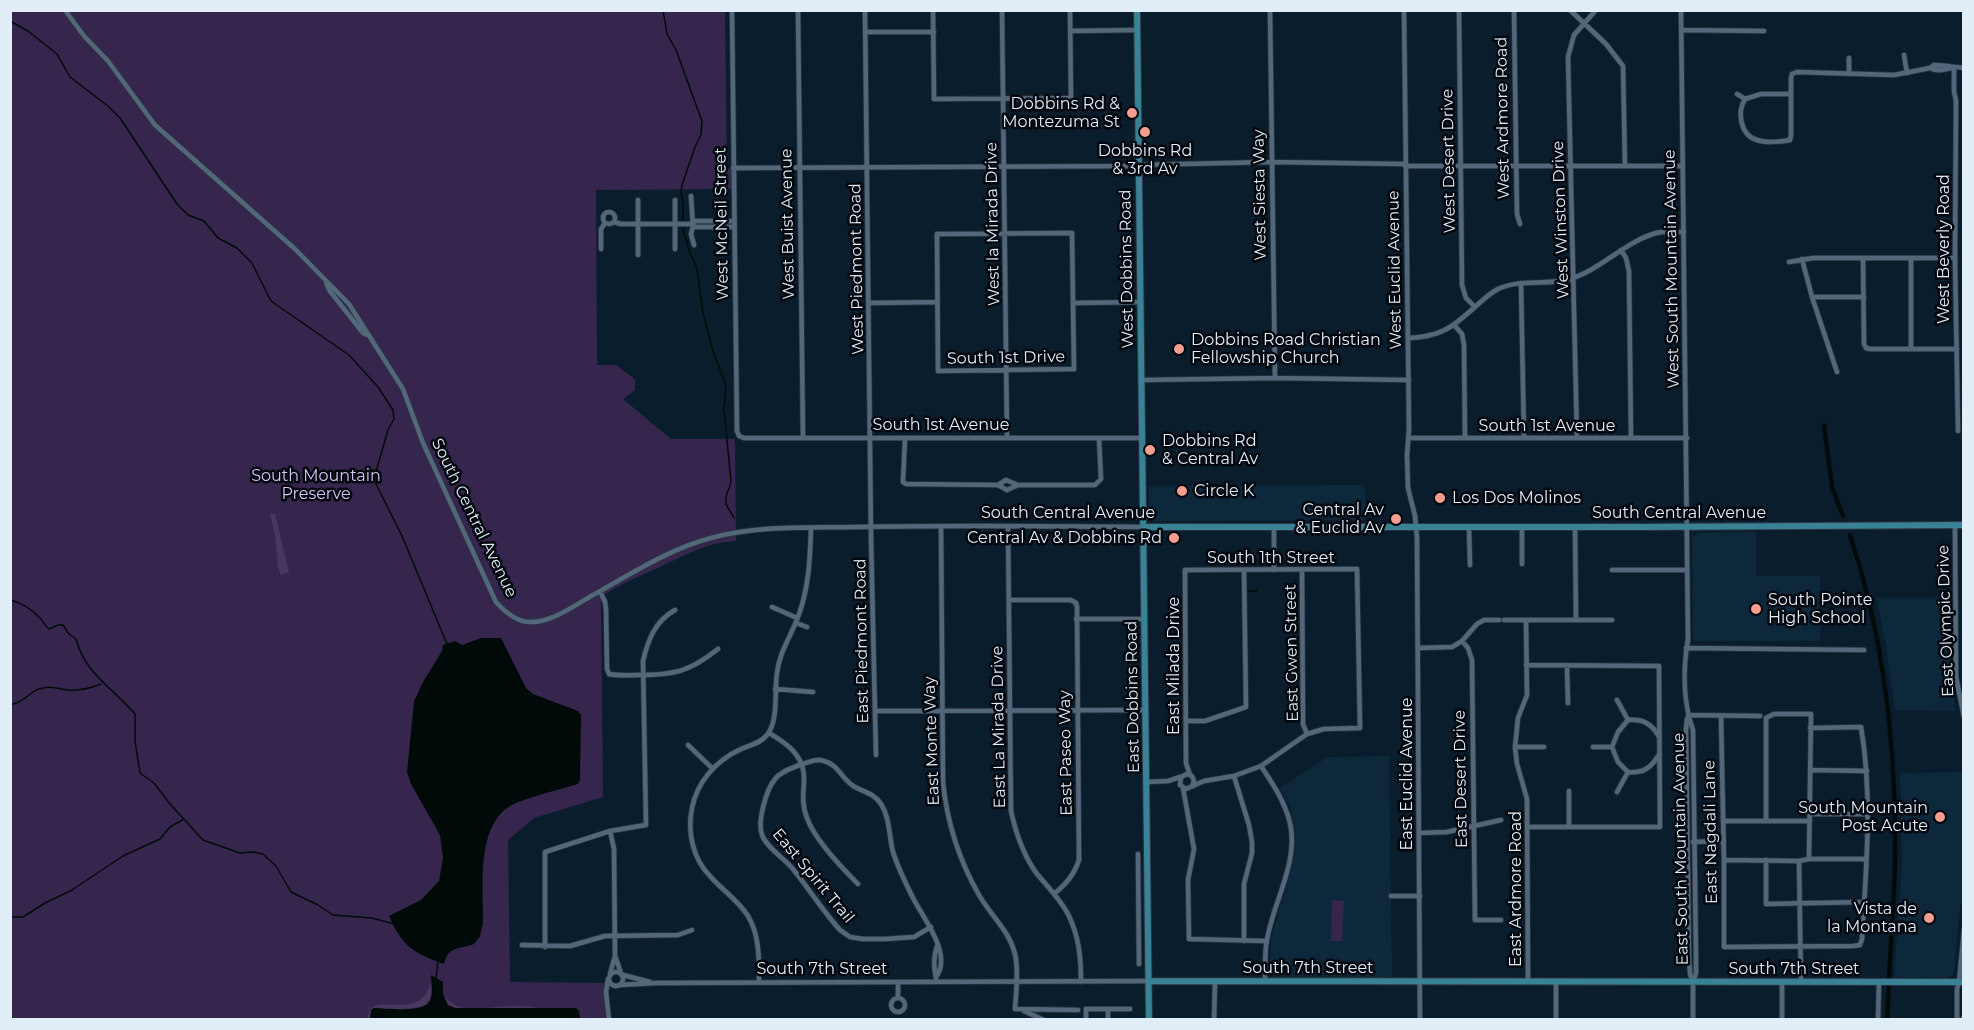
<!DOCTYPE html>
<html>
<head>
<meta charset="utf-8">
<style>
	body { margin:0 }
	#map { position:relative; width:1974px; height:1030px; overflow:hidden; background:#0a1d2c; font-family:Montserrat,sans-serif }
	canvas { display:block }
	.frame { position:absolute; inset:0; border:12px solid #e1edf7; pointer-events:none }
</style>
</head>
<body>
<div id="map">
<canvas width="1974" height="1030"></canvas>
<div class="frame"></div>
</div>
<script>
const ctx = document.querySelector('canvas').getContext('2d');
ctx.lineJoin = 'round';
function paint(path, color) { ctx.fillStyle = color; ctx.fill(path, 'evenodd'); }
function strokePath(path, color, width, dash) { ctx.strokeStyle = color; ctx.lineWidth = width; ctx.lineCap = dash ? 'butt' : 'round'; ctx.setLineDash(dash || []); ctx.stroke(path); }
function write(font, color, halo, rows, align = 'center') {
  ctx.font = font + ' Montserrat,sans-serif'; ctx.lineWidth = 5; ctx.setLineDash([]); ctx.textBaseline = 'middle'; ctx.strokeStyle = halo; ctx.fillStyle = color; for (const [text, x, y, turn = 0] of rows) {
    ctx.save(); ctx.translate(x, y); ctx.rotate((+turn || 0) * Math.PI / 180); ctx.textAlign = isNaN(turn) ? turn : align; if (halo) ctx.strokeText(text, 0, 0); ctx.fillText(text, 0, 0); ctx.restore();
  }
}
paint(new Path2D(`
	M1361 485 1365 489 1366 520 1155 521 1149 515V486Z
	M1756 532V576H1820V641H1693L1692 538 1699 533Z
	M1876 598H1950V676L1956 711 1895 710 1886 645Z
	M1389 756 1392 977H1272L1270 973 1271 938 1292 867 1295 843V831L1290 808 1280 788 1328 757Z
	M1963 772 1964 889 1959 913 1954 974 1948 978H1894L1902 865 1900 773Z`), '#0e283b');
paint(new Path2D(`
	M10 11H725L727 169H732V189L596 190 597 365H616L635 379V390L623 399 671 439H735L736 541C709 542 685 555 660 567 640 576 620 584 601 597L603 797 534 818 508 840 510 982 605 983V1019H11Z
	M1332 900 1344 901 1342 941H1331Z`), '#36264d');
paint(new Path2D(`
	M270 514H275L289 572 281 575 278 568 275 534Z
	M432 977C453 1020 473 1007 512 1006 521 1005 531 1007 540 1008 551 1009 562 1008 573 1008L576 1011 473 1014 427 1006 380 1012 374 1019 368 1020C368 1018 369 1011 370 1010 380 994 425 1023 432 977Z`), '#483760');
paint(new Path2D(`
	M481 638H501L526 688 533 694 578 711 581 715 580 780 578 784C558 790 536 795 516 803 474 821 484 887 483 924L480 936 474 944C458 950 449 945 444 964 413 953 402 946 389 916L421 900 439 881 443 858 440 835 411 784 407 772 414 701 423 682 442 651 443 645 455 641 462 645Z
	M431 975 443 982V994L448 1005 455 1008H576L579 1011 580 1019H370L371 1010 374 1008C387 1008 424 1014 430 1000 433 994 431 982 431 975Z`), '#000b09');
strokePath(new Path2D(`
	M663 10 667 34 676 50 702 121 701 135 695 147 682 185 681 192 683 202V220
	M10 21 28 31 57 54 70 77 108 106 120 118 177 204 188 215 204 221 218 238 237 248 252 263 271 301 349 355 378 387 393 410 394 419 388 430 377 468 376 484 402 536 447 644
	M683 229 690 253 697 268 703 313 713 351 726 386 724 409 731 481C730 489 724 496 726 503 727 508 732 513 734 518
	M1247 591H1257
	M10 600C21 602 32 610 40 618 44 622 45 626 49 629L58 625H63L69 634 76 639C85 674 113 688 135 714V741L140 773 154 783 170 804 203 840 240 853 254 852 263 854 276 866 291 892 318 905 333 915 372 918 394 924
	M10 705C27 701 29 692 39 689 50 685 57 689 68 690 80 691 91 688 101 684
	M10 917H23L45 903 72 890 123 856 160 839 170 827 184 819
	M436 979 438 960`), '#000b09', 1.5);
strokePath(new Path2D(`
	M1824 425 1832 487 1843 516
	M1850 535C1882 631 1895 736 1895 838 1896 885 1891 932 1889 980
	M1887 1020 1889 986`), '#000b09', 4.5);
const minor = new Path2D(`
	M65 10 84 36 108 61 155 125 295 249 349 304 403 389 423 443 496 602C505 612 516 622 530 622 551 623 575 605 593 595 629 575 671 548 711 538 759 525 808 528 856 527 952 525 1048 526 1144 527
	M732 10 737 431 739 436 744 438H1143
	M798 10 803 438
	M865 10 871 537 876 755
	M933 10 934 99 1071 98 1070 10
	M1002 10 1007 437
	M1270 10 1275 378
	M1404 10 1409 429 1407 456 1408 488 1415 516 1417 538 1420 1020
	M1459 10 1462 285 1466 298 1475 307
	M1514 10 1517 214 1520 224
	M1570 10 1606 44 1623 66 1625 166
	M1681 10 1688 639C1683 668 1683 702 1693 730L1696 957V973L1693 982V1020
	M1681 30 1764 31
	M1070 31 1138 30
	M865 32H934
	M1904 55 1907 73
	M1954 67V91L1956 101 1955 258 1958 431
	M1930 68C1937 72 1946 70 1954 67
	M1849 74V58
	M1737 94 1745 99
	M1745 99C1737 112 1740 135 1757 140 1766 143 1781 142 1790 140L1791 135V78L1792 74 1797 72 1894 75 1930 68 1934 65C1944 65 1953 67 1964 68
	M1745 99 1761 94H1791
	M1139 165 1271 162 1405 164
	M1405 166H1683
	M733 168 1139 166
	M691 196 693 226 691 234 694 245
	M638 200V255
	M675 200V249
	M603 218a6 6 0 1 1 12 0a6 6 0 1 1-12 0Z
	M614 222 621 224H691L696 227H734
	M691 224 696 221H734
	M1072 233 1074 369 938 371 937 234Z
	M601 249V229L605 223
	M1621 250 1626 258 1629 271 1631 438
	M1863 258 1864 344 1866 348 1870 349H1957
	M1911 258V349
	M1802 259 1812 297 1837 372
	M1789 262 1813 258H1955
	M326 282 329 290 363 333 367 335
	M1521 283 1524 438
	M1812 297H1864
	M869 303 937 302
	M1074 303 1141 302
	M1455 326 1462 334 1464 345 1465 438
	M1408 338C1441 337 1453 327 1476 306 1483 300 1490 293 1498 289 1519 279 1544 285 1566 280 1599 272 1624 242 1656 233 1665 231 1675 232 1684 232
	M1142 380 1275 378 1409 380
	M905 438 903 482 906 484 998 485 1007 490 1018 485H1095L1101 479 1099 438
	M1408 438H1687
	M1577 438 1568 57 1574 35 1596 10
	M998 485 1006 480 1018 485
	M1955 525 1956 677 1964 717
	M941 526 943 782C947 823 959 860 979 895 991 916 1009 930 1015 954 1019 972 1016 992 1015 1009L1078 1010
	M1008 526 1011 811C1016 834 1023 855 1037 874 1048 887 1060 899 1068 914 1079 936 1081 958 1081 982
	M1274 527V570
	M1469 527 1470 565
	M1575 527 1576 620
	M1522 564V527
	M1612 570H1687
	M1302 571 1303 724 1307 734
	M600 591 605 602 606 610 607 669 609 674C618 676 628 675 638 675 674 675 689 672 718 649
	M1009 600H1071L1076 603 1077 607 1079 860C1074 875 1066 884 1054 894
	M772 607 797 618
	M1076 619H1145
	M1504 620H1612
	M1526 620 1527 695 1518 718 1515 747 1517 764 1527 799 1528 982
	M796 623 807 627
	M1462 641 1468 648 1472 660 1475 920H1501
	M1418 648 1452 647 1462 641 1477 624 1484 620H1499
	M1686 648 1864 650
	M1526 665 1659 666 1660 827H1528
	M1567 667 1568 703
	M775 689 813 692
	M1617 700 1628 720
	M875 711 1146 710
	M1688 715 1760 716
	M1721 716 1724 860V947L1853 946 1860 945 1862 939C1866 869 1873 797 1861 727L1810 728
	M1687 719 1686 729 1689 957 1690 974 1693 982
	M1186 721H1205L1246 707 1244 570
	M769 733C788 744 806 757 804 782 803 795 802 806 807 818 814 838 842 868 858 884
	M688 745 713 769
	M1515 747H1544
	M1593 747H1612
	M1658 756C1650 769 1643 773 1628 772L1618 762 1612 747 1618 732 1628 720C1642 719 1652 723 1659 737
	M1261 766C1273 784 1285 802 1290 823 1299 863 1273 902 1267 940 1264 953 1266 967 1265 981
	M1810 770 1867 771
	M1190 775 1186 763 1185 570 1357 569 1360 728 1324 729 1307 734 1261 766 1234 776 1204 781 1186 789 1180 785 1181 777 1187 774 1192 776 1194 781 1192 786
	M1234 776 1249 825 1252 842V853L1244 884V941
	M1147 782 1168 781 1180 777
	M1183 788 1194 849 1188 880 1189 939 1266 941
	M1569 791V826
	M1617 792 1628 772
	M1810 814H1868
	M1723 821H1810
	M1766 821V718L1774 714H1811L1809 859
	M1419 833 1447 832 1501 820
	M1693 842 1724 841
	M1138 854 1139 964
	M1724 860 1799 861 1809 859H1866
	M1766 860V904L1864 902
	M1799 861 1801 982
	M1391 896H1420
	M931 927 914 937 885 939H863L850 937 840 930C823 911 809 889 793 869 784 858 767 848 762 835 757 822 766 790 775 779 781 771 793 768 802 764 810 762 817 758 824 761 838 764 843 781 855 787 864 792 875 794 881 804 890 818 889 837 893 852 898 868 906 884 913 898 923 918 953 954 936 977
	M522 945 570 946 605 936 678 935 692 930
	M545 947V852L610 831 646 825 643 661C648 640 655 621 675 610
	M615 956 621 973
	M609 979a7 7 0 1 1 14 0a7 7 0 1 1-14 0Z
	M610 974 615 956 614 849 610 831
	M623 975 650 982
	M936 978C934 967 933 958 937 946
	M608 979 606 992 609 1020
	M759 982C759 960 760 936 748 916 738 900 722 890 710 876 693 859 687 832 692 808 697 782 716 761 739 750 749 745 760 744 767 735 779 720 774 692 777 673 779 654 789 639 796 622 809 591 810 560 811 528
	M898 982V997
	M619 985 657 983 1150 981
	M891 1005a7 7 0 1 1 14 0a7 7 0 1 1-14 0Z
	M1108 1009V1020
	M1024 1011 1044 1020
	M1086 1020V1009H1130
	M1214 1020 1215 982
	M1556 1020V982
	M1782 1020V982
	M1878 1020 1879 982
	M1958 1020 1957 1017V989L1959 982 1964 930
	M1962 1020 1964 1017`);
const major = new Path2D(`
	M1137 10 1149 1020
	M1144 527H1643L1964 525
	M1150 981 1964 982`);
strokePath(minor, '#2d3541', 6);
strokePath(major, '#2d3541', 8);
strokePath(minor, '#526779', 4.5);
strokePath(major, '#398195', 6);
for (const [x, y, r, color] of [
	[1132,113,6,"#f59d8f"],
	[1145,132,6,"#f59d8f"],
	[1179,349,6,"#f59d8f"],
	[1150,450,6,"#f59d8f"],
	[1182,491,6,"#f59d8f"],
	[1440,498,6,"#f59d8f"],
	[1396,519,6,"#f59d8f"],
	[1174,538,6,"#f59d8f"],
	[1756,609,6,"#f59d8f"],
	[1940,817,6,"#f59d8f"],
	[1929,918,6,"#f59d8f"]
]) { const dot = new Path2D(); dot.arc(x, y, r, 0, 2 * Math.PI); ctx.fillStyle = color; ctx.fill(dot); strokePath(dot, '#02070d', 2); }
write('16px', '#e1edf7', '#02070d', [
	["Dobbins Rd &",1120,104],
	["Montezuma St",1120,122],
	["Dobbins Rd",1145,151,"center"],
	["& 3rd Av",1145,169,"center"],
	["Dobbins Road Christian",1191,340,"left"],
	["Fellowship Church",1191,358,"left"],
	["Dobbins Rd",1162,441,"left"],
	["& Central Av",1162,459,"left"],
	["Circle K",1194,491,"left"],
	["Los Dos Molinos",1452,498,"left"],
	["Central Av",1384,510],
	["& Euclid Av",1384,528],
	["Central Av & Dobbins Rd",1162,538],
	["South Pointe",1768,600,"left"],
	["High School",1768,618,"left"],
	["South Mountain",1928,808],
	["Post Acute",1928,826],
	["Vista de",1917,909],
	["la Montana",1917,927]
], 'right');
write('16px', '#e1edf7', '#02070d', [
	["West Ardmore Road",1503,118,-91],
	["West Desert Drive",1449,161,-91],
	["West Siesta Way",1260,195,-91],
	["West Winston Drive",1561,220,-92],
	["West McNeil Street",722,224,-91],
	["West Buist Avenue",788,224,-91],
	["West la Mirada Drive",993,224,-91],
	["West Beverly Road",1944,249,-90],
	["West Piedmont Road",857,269,-91],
	["West Dobbins Road",1127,269,-91],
	["West South Mountain Avenue",1672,269,-91],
	["West Euclid Avenue",1395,270,-91],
	["South 1st Drive",1006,358,-1],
	["South 1st Avenue",941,425],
	["South 1st Avenue",1547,426],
	["South Central Avenue",1068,513],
	["South Central Avenue",1679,513],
	["South Central Avenue",474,518,64],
	["South 1th Street",1271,558],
	["East Olympic Drive",1946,621,-92],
	["East Piedmont Road",862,641,-91],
	["East Gwen Street",1292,653,-91],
	["East Milada Drive",1174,666,-90],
	["East Dobbins Road",1133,697,-91],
	["East La Mirada Drive",999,727,-91],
	["East Monte Way",932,741,-92],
	["East Paseo Way",1066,753,-91],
	["East Euclid Avenue",1407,774,-90],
	["East Desert Drive",1461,779,-91],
	["East Nagdali Lane",1711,832,-91],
	["East South Mountain Avenue",1681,849,-91],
	["East Spirit Trail",813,876,50],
	["East Ardmore Road",1516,889,-90],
	["South 7th Street",1308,968],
	["South 7th Street",822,969],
	["South 7th Street",1794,969]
]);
write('16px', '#d7c2fa', '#02070d', [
	["South Mountain",316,476],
	["Preserve",316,494]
]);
</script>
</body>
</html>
